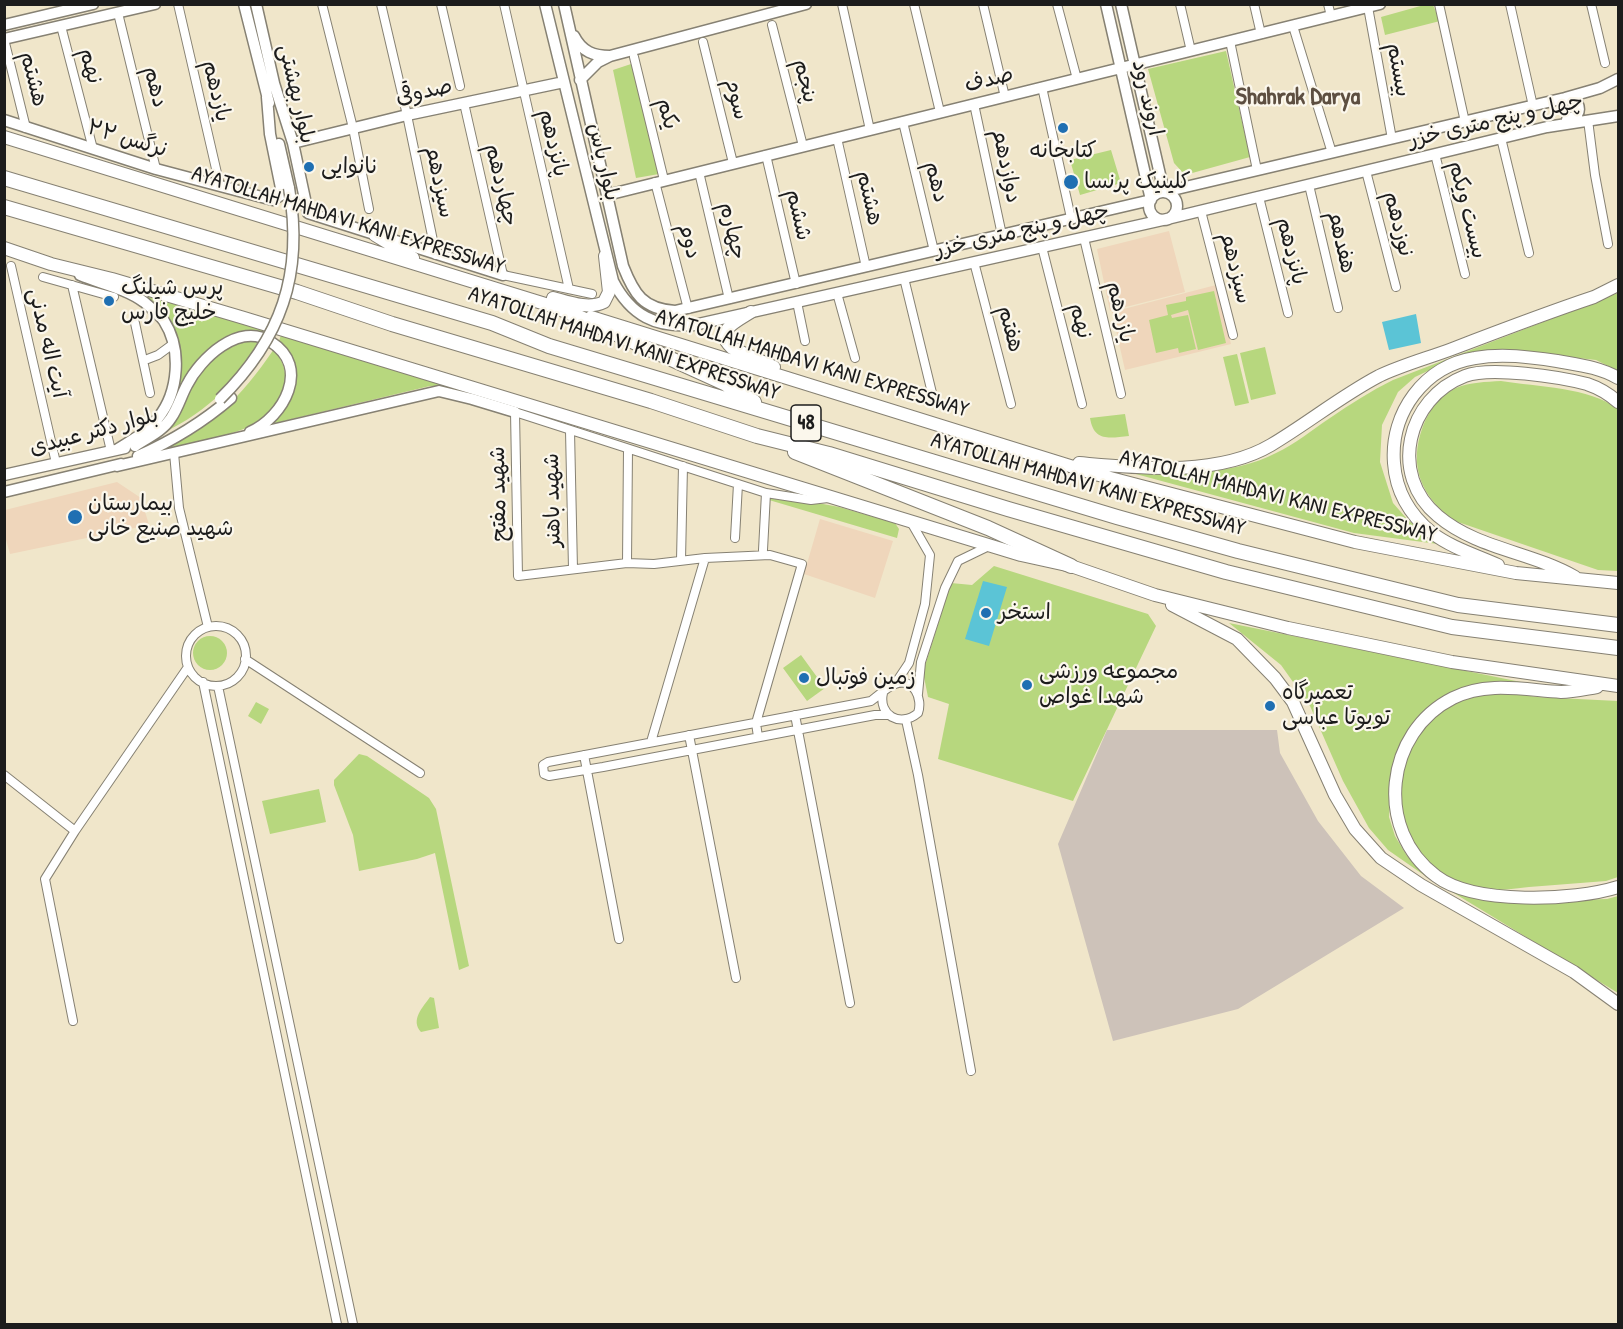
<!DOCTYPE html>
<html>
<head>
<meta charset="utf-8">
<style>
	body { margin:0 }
	#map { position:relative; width:1623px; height:1329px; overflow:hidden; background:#f0e6ca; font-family:"Patrick Hand",sans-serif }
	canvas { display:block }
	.frame { position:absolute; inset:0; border:6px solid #1c1c1c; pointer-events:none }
</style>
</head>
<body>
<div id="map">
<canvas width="1623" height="1329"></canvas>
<div class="frame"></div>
</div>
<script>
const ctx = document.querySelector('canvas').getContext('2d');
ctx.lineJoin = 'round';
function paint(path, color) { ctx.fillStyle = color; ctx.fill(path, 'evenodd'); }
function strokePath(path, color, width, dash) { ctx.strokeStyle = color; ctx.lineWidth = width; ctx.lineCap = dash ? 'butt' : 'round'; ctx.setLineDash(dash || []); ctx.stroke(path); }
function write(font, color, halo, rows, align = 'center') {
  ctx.font = font + ' "Patrick Hand","Playpen Sans Arabic",sans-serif'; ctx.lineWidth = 4.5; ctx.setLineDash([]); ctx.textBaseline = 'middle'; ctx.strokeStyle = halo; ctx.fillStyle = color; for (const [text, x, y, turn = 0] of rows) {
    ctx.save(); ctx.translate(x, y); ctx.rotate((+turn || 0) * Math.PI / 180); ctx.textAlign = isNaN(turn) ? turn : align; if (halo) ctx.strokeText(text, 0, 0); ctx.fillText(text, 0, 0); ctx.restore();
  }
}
paint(new Path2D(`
	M1169 231 1185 292 1110 311 1097 249Z
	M1216 285 1231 344 1125 370 1112 312Z
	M117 482 141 498 149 525 10 554 5 536V510Z
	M820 519 893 541 875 598 804 574Z`), '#efd6bb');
paint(new Path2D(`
	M1107 730H1277L1280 753 1318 821 1361 876 1404 908 1238 1009 1113 1041 1058 844Z`), '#cdc2b9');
paint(new Path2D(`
	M1424 5H1433L1440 21 1385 35 1381 17Z
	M1226 51 1250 157 1185 175 1174 163 1148 69Z
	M631 64 659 174 636 178 613 70Z
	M1111 150 1121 183 1080 195 1070 160Z
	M137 291 267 331 266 335 228 338 177 401 158 428 174 397 166 315 159 305Z
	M1214 291 1226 343 1198 350 1188 310 1171 315 1172 318 1188 315 1196 349 1179 353 1178 348 1156 353 1149 320 1168 315 1166 305 1186 301V297Z
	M1618 293V371L1596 360 1505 350 1434 368 1415 377 1398 392 1382 425 1380 462 1393 503 1407 519 1438 544 1354 533 1132 473C1179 472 1232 476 1276 453 1295 444 1312 430 1330 418 1350 404 1371 391 1393 380Z
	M281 335 453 387 430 386 271 424C296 401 306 367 279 341Z
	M245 341 261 342C239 384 198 418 156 436 181 399 201 357 245 341Z
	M1265 347 1276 394 1251 400 1240 353Z
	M274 349C284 363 289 375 282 392 279 398 277 405 274 409 257 434 185 444 156 451 212 426 240 399 274 349Z
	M1237 354 1249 403 1235 406 1223 357Z
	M1501 381C1538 387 1589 387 1618 409V571L1598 570 1455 521C1421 497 1408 466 1423 426 1429 410 1440 396 1456 388 1470 382 1486 382 1501 381Z
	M1125 414 1129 436C1109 438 1094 442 1090 418Z
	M770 494 839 507 895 523 899 529 897 538 769 500Z
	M994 566 1148 614 1156 626 1073 801 938 759 949 704 928 697 923 672 951 583 972 585Z
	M1229 623 1521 682 1482 683 1464 687 1445 696 1427 711 1400 749 1393 767 1389 817 1395 836 1407 856 1429 876 1456 892 1574 900 1607 899 1618 896V993L1421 873 1388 850 1369 828 1343 781 1310 706 1281 665Z
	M193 653a17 17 0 1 1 34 0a17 17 0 1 1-34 0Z
	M801 655 825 688 807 701 783 668Z
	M1503 692 1537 697 1618 701V877L1606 881C1580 883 1555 885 1529 887 1510 889 1489 893 1470 887 1414 867 1388 817 1406 760 1411 747 1418 732 1429 721 1449 702 1476 695 1503 692Z
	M256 702 269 709 261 724 248 716Z
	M359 754 367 756 429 798 436 809 469 966 459 970 435 853 417 859 359 871 353 835 334 785V780Z
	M319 789 326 822 270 834 262 801Z
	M430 997 434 998 439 1028 421 1032C410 1020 423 1007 430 997Z`), '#b7d77e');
paint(new Path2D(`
	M1416 314 1421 343 1389 350 1382 322Z
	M983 581 1007 587 989 646 965 639Z`), '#5bc4d6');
const street = new Path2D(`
	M178 4 220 186
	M322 4 353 128 369 209
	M381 4 407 115 436 255
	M441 4 460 86
	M504 4 569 289
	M842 4 870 130
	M914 4 940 112
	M983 4 1005 97
	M1057 4 1077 79
	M1180 4 1191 51
	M1254 4 1261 34
	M1328 4 1331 16
	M1439 4 1465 122
	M1510 4 1533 106
	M1591 4 1605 63
	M1368 7 1392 139
	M118 13 156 169
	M772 25 803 146
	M61 26 93 149
	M1293 26 1332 153
	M4 39 26 128
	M1230 41 1257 170
	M703 42 733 163
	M634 57 664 180
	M1042 87 1071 218
	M464 103 503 275 592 294
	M974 104 1002 235
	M1588 120 1595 175 1608 244
	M903 122 934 251
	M837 138 866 267
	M1501 138 1529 253
	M1435 154 1465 274
	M766 155 796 284
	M1366 171 1396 287
	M699 172 729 299
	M655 182 688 309
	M1309 185 1338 308
	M1259 197 1288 313
	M1201 211 1233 335
	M1084 238 1121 394
	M1042 247 1082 404
	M974 262 1011 404
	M11 266 56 463
	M43 277 114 297
	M904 278 933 397
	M72 285 111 451
	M837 293 855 358
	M797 302 805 341
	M135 323 150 393
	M145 360 158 355 173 344
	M570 431 573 569
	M174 453 179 508 208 627
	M735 538 738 484
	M763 550 766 493
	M681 560 683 466
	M627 563 628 449
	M186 656a30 30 0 1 1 60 0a30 30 0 1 1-60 0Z
	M245 659 420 773
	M203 682 337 1324
	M895 684 909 663 925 604 930 555 911 522
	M218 686 353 1324
	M883 693C878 715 900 728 918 713 923 699 914 677 895 684 887 687 878 696 871 701L548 762 543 765 544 774 549 776 603 767 875 715H888
	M918 694 921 662 945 588 958 561 989 546
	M795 715 850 1003
	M906 720 918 775 971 1071
	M689 735 736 978
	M758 737 756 723 802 564 770 555 705 558 654 564 627 563 518 576 515 412 766 493 811 500 828 498
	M651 742 705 558
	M584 755 619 939
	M4 775 75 831
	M73 1021 45 879 75 831 188 667`);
const secondary = new Path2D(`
	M244 4 269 103
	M256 4 274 83
	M545 4 613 281C631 316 656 328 694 325L1167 219 1547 127 1618 116
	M564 4 623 266C634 294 643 309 675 311L1151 200 1106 4
	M1121 4 1164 192 1565 98 1600 88 1618 79
	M4 25 93 4
	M574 36C582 52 594 56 610 56
	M4 39 155 4
	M272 77 293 143 308 213 503 275
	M580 80 598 62 610 56 806 4
	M1565 98 1577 102C1582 113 1577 116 1567 120
	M4 120 156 169 273 200 281 195V188L270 134 267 97
	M293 143 407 115 564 82
	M279 144 289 188
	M1149 206a14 14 0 1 1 28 0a14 14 0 1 1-28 0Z
	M607 195 1380 4
	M80 275C101 284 125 288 144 302 150 307 160 315 164 321 182 349 179 392 158 418 148 432 132 440 118 449
	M135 446C147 438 163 431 171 418 178 408 181 396 187 385 200 359 239 321 271 342 311 367 284 417 250 432
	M138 456C172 441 202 423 231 398
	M117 466 439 391 472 399 515 412
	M4 475 125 448
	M4 492 121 464`);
const primary = new Path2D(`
	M4 137 568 311
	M375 235 413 258
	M4 248 51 264 112 279 244 318 1021 555 1071 566 1155 595 1288 628 1452 662 1618 686
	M553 298C568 302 589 310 604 302L609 292 605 256
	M751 312C737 321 713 331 732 348L774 367
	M591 317 1099 475 1355 542 1516 573 1618 583
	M1079 463C1138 468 1217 477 1271 445 1308 423 1341 396 1379 376 1402 365 1428 358 1452 349 1499 331 1546 313 1594 297L1618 285
	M1498 565C1476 555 1452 548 1432 533 1410 515 1396 492 1394 463 1390 413 1424 366 1475 358 1502 353 1530 357 1557 361 1579 365 1599 367 1618 378
	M1575 577C1532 552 1477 549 1438 516 1388 475 1407 398 1465 376 1490 366 1560 377 1587 384 1599 388 1609 394 1618 402
	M1172 605 1237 639 1275 678 1293 702 1335 795 1355 829 1381 858 1421 885 1574 972 1618 1004
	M1597 687C1585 689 1573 692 1561 692 1525 690 1487 681 1453 698 1385 732 1374 830 1436 876 1474 905 1574 901 1618 887`);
const highway = new Path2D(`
	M4 178 492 323 549 346 1117 517 1238 551 1458 605 1618 625
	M4 207 297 292 392 324 651 401 757 436 829 454 1008 509 1226 572 1452 627 1618 648
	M559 308 726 384 754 402
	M795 452 988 528 1071 566`);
strokePath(street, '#868173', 10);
strokePath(secondary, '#868173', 13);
strokePath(primary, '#868173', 14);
strokePath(highway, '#868173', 16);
strokePath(street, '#fff', 8);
strokePath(secondary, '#fff', 10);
strokePath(primary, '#fff', 12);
strokePath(highway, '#fff', 14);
const secondaryBridge = new Path2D(`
	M220 399C281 339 304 274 289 188`);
strokePath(secondaryBridge, '#868173', 13, []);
strokePath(secondaryBridge, '#fff', 10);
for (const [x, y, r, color] of [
	[1063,128,6,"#1f6fb2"],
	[309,167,6,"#1f6fb2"],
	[1071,182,8,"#1f6fb2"],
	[109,301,6,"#1f6fb2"],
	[75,517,8,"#1f6fb2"],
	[986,613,6,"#1f6fb2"],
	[804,678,6,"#1f6fb2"],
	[1027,685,6,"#1f6fb2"],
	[1270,706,6,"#1f6fb2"]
]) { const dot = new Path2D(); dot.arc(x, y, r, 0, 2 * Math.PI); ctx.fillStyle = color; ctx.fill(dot); strokePath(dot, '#fbf7ec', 2); }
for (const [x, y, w] of [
	[806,423,30]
]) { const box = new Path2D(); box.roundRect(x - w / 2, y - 18, w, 36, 4.5); ctx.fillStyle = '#fbf7ec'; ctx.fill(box); strokePath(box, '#1c1c1c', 1.5); }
write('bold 21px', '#1c1c1c', null, [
	["48",806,423]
]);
write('22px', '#1c1c1c', '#fbf7ec', [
	["نهم",90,66,75],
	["بیستم",1398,70,80],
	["هشتم",33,79,76],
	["صدف",989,80,-14],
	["پنجم",805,81,76],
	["دهم",155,87,76],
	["یازدهم",216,91,77],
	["صدوقی",424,92,-12],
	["بلوار بهشتی",296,94,77],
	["اروند رود",1147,98,77],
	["سوم",736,99,76],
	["یکم",667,114,76],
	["چهل و پنج متری خزر",1496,121,-13],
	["نرگس ۲۲",127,139,17],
	["پانزدهم",553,143,77],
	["بلوار یاس",603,162,77],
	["دوازدهم",1006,166,78],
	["سیزدهم",439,182,78],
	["دهم",936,182,76],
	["چهاردهم",501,185,77],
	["هشتم",869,198,77],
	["بیست ویکم",1467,210,76],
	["ششم",798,215,77],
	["AYATOLLAH MAHDAVI KANI EXPRESSWAY",348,221,17],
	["نوزدهم",1398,224,76],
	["چهارم",732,231,77],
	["چهل و پنج متری خزر",1022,231,-13],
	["دوم",689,241,75],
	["هفدهم",1341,242,77],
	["پانزدهم",1291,251,76],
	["سیزدهم",1235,268,76],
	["یازدهم",1120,312,77],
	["نهم",1080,321,76],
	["هفتم",1010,329,75],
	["آیت اله مدنی",47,343,77],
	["AYATOLLAH MAHDAVI KANI EXPRESSWAY",624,344,18],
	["AYATOLLAH MAHDAVI KANI EXPRESSWAY",812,364,17],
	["بلوار دکتر عبیدی",94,432,-15],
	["AYATOLLAH MAHDAVI KANI EXPRESSWAY",1088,485,16],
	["شهید مفتح",499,494,-91],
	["AYATOLLAH MAHDAVI KANI EXPRESSWAY",1278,497,14],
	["شهید باهنر",553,500,-91]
]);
write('22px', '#1c1c1c', '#fbf7ec', [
	["کتابخانه",1063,151,"center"],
	["نانوایی",321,167],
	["کلینیک پرنسا",1084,182],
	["پرس شیلنگ",121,288],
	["خلیج فارس",121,313],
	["بیمارستان",88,504],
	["شهید صنیع خانی",88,529],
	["استخر",998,613],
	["مجموعه ورزشی",1039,672],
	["شهدا غواص",1039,697],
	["زمین فوتبال",816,678],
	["تعمیرگاه",1282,693],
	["تویوتا عباسی",1282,718]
], 'left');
write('bold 24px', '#5d4f41', '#fbf7ec', [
	["Shahrak Darya",1298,98]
]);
</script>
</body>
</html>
